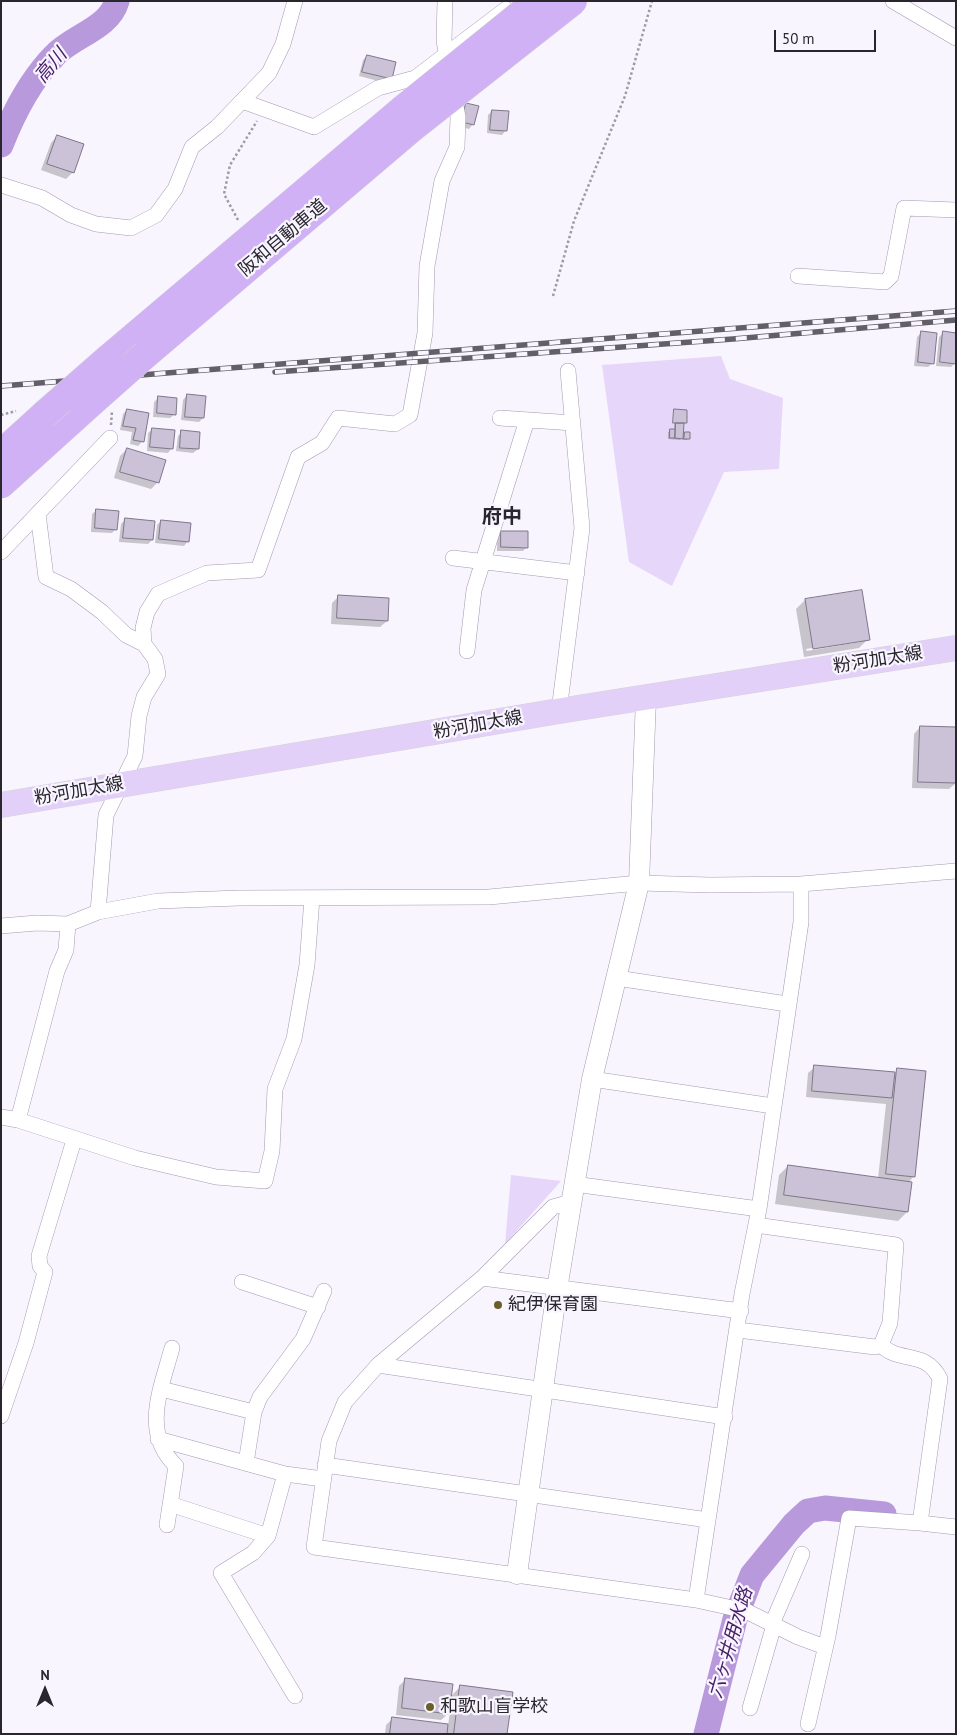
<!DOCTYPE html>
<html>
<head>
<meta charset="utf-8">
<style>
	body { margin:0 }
	#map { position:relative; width:957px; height:1735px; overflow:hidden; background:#f9f5ff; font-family:"PT Sans",sans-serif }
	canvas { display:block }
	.frame { position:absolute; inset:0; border:2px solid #29262e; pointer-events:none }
	.north { position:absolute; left:20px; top:1665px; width:50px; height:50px; -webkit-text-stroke:4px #f9f5ff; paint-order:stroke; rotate:0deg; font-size:14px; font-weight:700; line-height:20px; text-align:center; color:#29262e }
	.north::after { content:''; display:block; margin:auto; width:18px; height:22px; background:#29262e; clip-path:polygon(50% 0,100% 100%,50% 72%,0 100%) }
	.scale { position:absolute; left:774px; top:30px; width:102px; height:22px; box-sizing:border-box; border:2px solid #29262e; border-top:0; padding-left:6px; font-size:15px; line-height:18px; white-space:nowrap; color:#29262e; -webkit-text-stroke:4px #f9f5ff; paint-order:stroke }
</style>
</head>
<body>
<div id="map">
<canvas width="957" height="1735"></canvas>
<div class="frame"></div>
<div class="north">N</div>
<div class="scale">50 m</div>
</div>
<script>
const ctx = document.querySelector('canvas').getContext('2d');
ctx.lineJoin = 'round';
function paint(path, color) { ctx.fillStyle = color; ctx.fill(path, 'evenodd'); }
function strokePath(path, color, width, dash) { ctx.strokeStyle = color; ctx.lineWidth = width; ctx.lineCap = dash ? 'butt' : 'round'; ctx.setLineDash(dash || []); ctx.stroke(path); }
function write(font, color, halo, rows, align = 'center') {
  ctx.font = font + ' "PT Sans","Noto Sans JP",sans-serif'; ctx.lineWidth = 4.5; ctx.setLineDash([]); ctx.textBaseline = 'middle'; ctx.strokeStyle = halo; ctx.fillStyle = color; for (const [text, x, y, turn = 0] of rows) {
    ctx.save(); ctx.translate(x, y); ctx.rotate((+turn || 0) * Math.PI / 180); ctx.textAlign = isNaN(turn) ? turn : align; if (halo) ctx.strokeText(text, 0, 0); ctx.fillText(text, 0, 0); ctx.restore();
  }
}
paint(new Path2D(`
	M721 356 730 379 783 398 779 469 724 472 672 586 629 562 602 365Z
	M511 1175 561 1181 505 1244Z`), '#e6d6fa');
paint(new Path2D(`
	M367 56 395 63 386 83 359 76 363 60Z
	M467 104 473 124 469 129 458 126 462 108Z
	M492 111 506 130 502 135 487 133 488 115Z
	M57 136 73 172 66 179 41 170 51 143Z
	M921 333 933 363 928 367 914 366 917 337Z
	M943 333 956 362 951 367 936 366 939 337Z
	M187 395 203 418 199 422 181 420 183 400Z
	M159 397 175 414 170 418 153 417 154 402Z
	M127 410 148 414 142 442 138 446 130 444 132 432 120 430 123 414Z
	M674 411 682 436 685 434 688 438 687 440H683V437L680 440 668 439V432L674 430Z
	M153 429 172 448 168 453 147 451 148 433Z
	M182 432 198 449 193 453 176 451 178 436Z
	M127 449 158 482 151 489 114 478 120 456Z
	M97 510 116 529 112 533 91 532 92 514Z
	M125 520 152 540 148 544 119 542 121 524Z
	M161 521 188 541 184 546 155 543 157 525Z
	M501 532 527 547 523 551H497V536Z
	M339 596 387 621 380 627 331 624 332 603Z
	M805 600 868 639 859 648 804 657 796 609ZM860 640V642L807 651 806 649Z
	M920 727 956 783 949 789 912 788 914 734Z
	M815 1067 894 1074 898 1070 914 1176 908 1183 907 1212 898 1221 775 1204 779 1175 788 1166 878 1179 886 1104 806 1097 808 1073Z
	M406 1679 450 1697 461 1686 506 1734H385L386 1725 392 1719 448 1725 450 1712 441 1720 396 1715 399 1686Z`), '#0003');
strokePath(new Path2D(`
	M1 145C13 114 31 80 54 56 72 36 109 29 117 1
	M706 1734 735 1619 752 1575 794 1524 808 1511 825 1508 884 1514`), '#b899db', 25);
const building = new Path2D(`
	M367 55 396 62 392 79 362 72Z
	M466 103 479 106 474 125 462 122Z
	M492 110 509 111 507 131 490 130Z
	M57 135 84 144 74 173 47 164Z
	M921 331 937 333 934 364 918 362Z
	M943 331 956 333V364L940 362Z
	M187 394 206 396 204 418 185 417Z
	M158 396 177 398 176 415 157 413Z
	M127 409 149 413 144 442 133 440 136 428 123 426Z
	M674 409 687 410V423H673Z
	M676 423H684L683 439 675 438Z
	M152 428 175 430 173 449 150 447Z
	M670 429H675V438H670Z
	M181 430 200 432 199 449 180 448Z
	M685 432H690V439H684Z
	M127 448 166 460 159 483 120 472Z
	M96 509 119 511 117 530 95 528Z
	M125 518 155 521 153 540 123 538Z
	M161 520 191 523 189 542 159 539Z
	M501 531H528V548L501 547Z
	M862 590 870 640 813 649 805 599Z
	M338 595 389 598 388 621 337 618Z
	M920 726 956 727V783L918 782Z
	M814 1065 895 1072 892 1098 812 1091Z
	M897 1068 926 1071 915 1177 886 1174Z
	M788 1165 912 1182 908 1212 784 1195Z
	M405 1678 453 1684 449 1714 402 1708Z
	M460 1685 513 1692 507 1734H454Z
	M392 1717 448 1724 447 1734H390Z`);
paint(building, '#ccc2d8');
strokePath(building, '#7f768a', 1);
const minor = new Path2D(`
	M893 1 956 38
	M242 101 314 127 378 88 415 78 506 9
	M1 185 42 198 71 215 96 224 131 228 156 215 175 189 192 147 217 127 269 73 283 44 295 1
	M798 276 885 282 891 276 904 208 956 210
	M500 418 573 423
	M38 514 46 577 71 589 102 612 126 635 144 644 155 659 158 674 144 697 139 716 135 756 106 815 98 912
	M1 552 110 438
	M453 558 577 573
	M144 644 143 628 147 612 158 594 207 573 258 570 298 457 322 443 338 418 395 424 410 415 425 333 427 266 442 181 457 147 458 117 444 41 445 1
	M467 651 474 590 527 420
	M559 711 582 528 568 371
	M1 926 37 923 68 924 98 912 158 901 239 898 489 897 639 883 710 885 801 884 956 871
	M617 978 787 1004
	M592 1079 773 1106
	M1 1117 18 1120 135 1158 216 1177 265 1181 272 1151 275 1089 294 1039 307 965 312 898
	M18 1120 57 971 66 950 68 924
	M574 1184 759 1209
	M571 1202 553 1207 482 1278 378 1365 345 1402 329 1441 314 1547 696 1600 742 1294 759 1209 801 922V884
	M756 1225 896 1245 890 1323 881 1345
	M482 1278 741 1311
	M242 1282 318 1307
	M738 1330 875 1347 881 1345
	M881 1345C899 1364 926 1349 940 1379L920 1523 956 1527
	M378 1365 725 1417
	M161 1389 254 1412
	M1 1416 26 1343 45 1272 40 1266 39 1256 74 1140
	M158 1439 285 1474 323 1479
	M246 1463 254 1412 260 1397 303 1339 324 1291
	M325 1465 708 1520
	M285 1474 268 1536 253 1553 221 1573 295 1696
	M170 1504 268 1536
	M167 1525 176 1466C141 1432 161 1389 172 1348
	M696 1600 746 1611 798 1637 825 1647
	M772 1624 802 1554
	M750 1708 774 1625
	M808 1724 828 1636 849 1518 920 1523`);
const tertiary = new Path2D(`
	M517 1574 557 1289 592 1079 639 883 646 698`);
const primary = new Path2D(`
	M1 805 559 711 956 648`);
const motorway = new Path2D(`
	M146 354 413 127
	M109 358 402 110
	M1 454 45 414
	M1 484 84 409`);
strokePath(minor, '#a49ab0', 16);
strokePath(tertiary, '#a49ab0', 21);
strokePath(primary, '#d4d4d5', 26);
strokePath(motorway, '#d4d4d5', 29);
strokePath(new Path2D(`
	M238 220 224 194 230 165 257 121
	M553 296 574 221 625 96 652 1
	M1 415 16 411
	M111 425 112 411`), '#9f9ba5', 2.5, [2.5, 2.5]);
strokePath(minor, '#fff', 15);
strokePath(tertiary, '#fff', 20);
strokePath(primary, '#e3d0f9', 25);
strokePath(motorway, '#d1b1f5', 28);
const rail = new Path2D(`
	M275 372 733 339 956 320
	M1 386 956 311`);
strokePath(rail, '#635f68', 5.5);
strokePath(rail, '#f9f5ff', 4, [11]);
const motorwayBridge = new Path2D(`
	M402 110 537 1
	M413 127 573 1
	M84 409 146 354
	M45 414 109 358`);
strokePath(motorwayBridge, '#d4d4d5', 29, []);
strokePath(motorwayBridge, '#d1b1f5', 28);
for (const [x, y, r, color] of [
	[498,1305,5,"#6a5e2b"],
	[430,1707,5,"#6a5e2b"]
]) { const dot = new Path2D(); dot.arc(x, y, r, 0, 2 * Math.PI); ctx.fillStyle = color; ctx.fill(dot); strokePath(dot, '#f9f5ff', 2); }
write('18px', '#29262e', '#f9f5ff', [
	["阪和自動車道",283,238,-40],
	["粉河加太線",878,660,-9],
	["粉河加太線",478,725,-10],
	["粉河加太線",79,791,-10]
]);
write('18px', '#29262e', '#f9f5ff', [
	["紀伊保育園",508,1305],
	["和歌山盲学校",440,1707]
], 'left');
write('italic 19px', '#471d69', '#f9f5ff', [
	["高川",51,66,-50],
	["六ヶ井用水路",731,1643,-74]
]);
write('bold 20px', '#29262e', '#f9f5ff', [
	["府中",502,517]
]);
</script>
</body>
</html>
